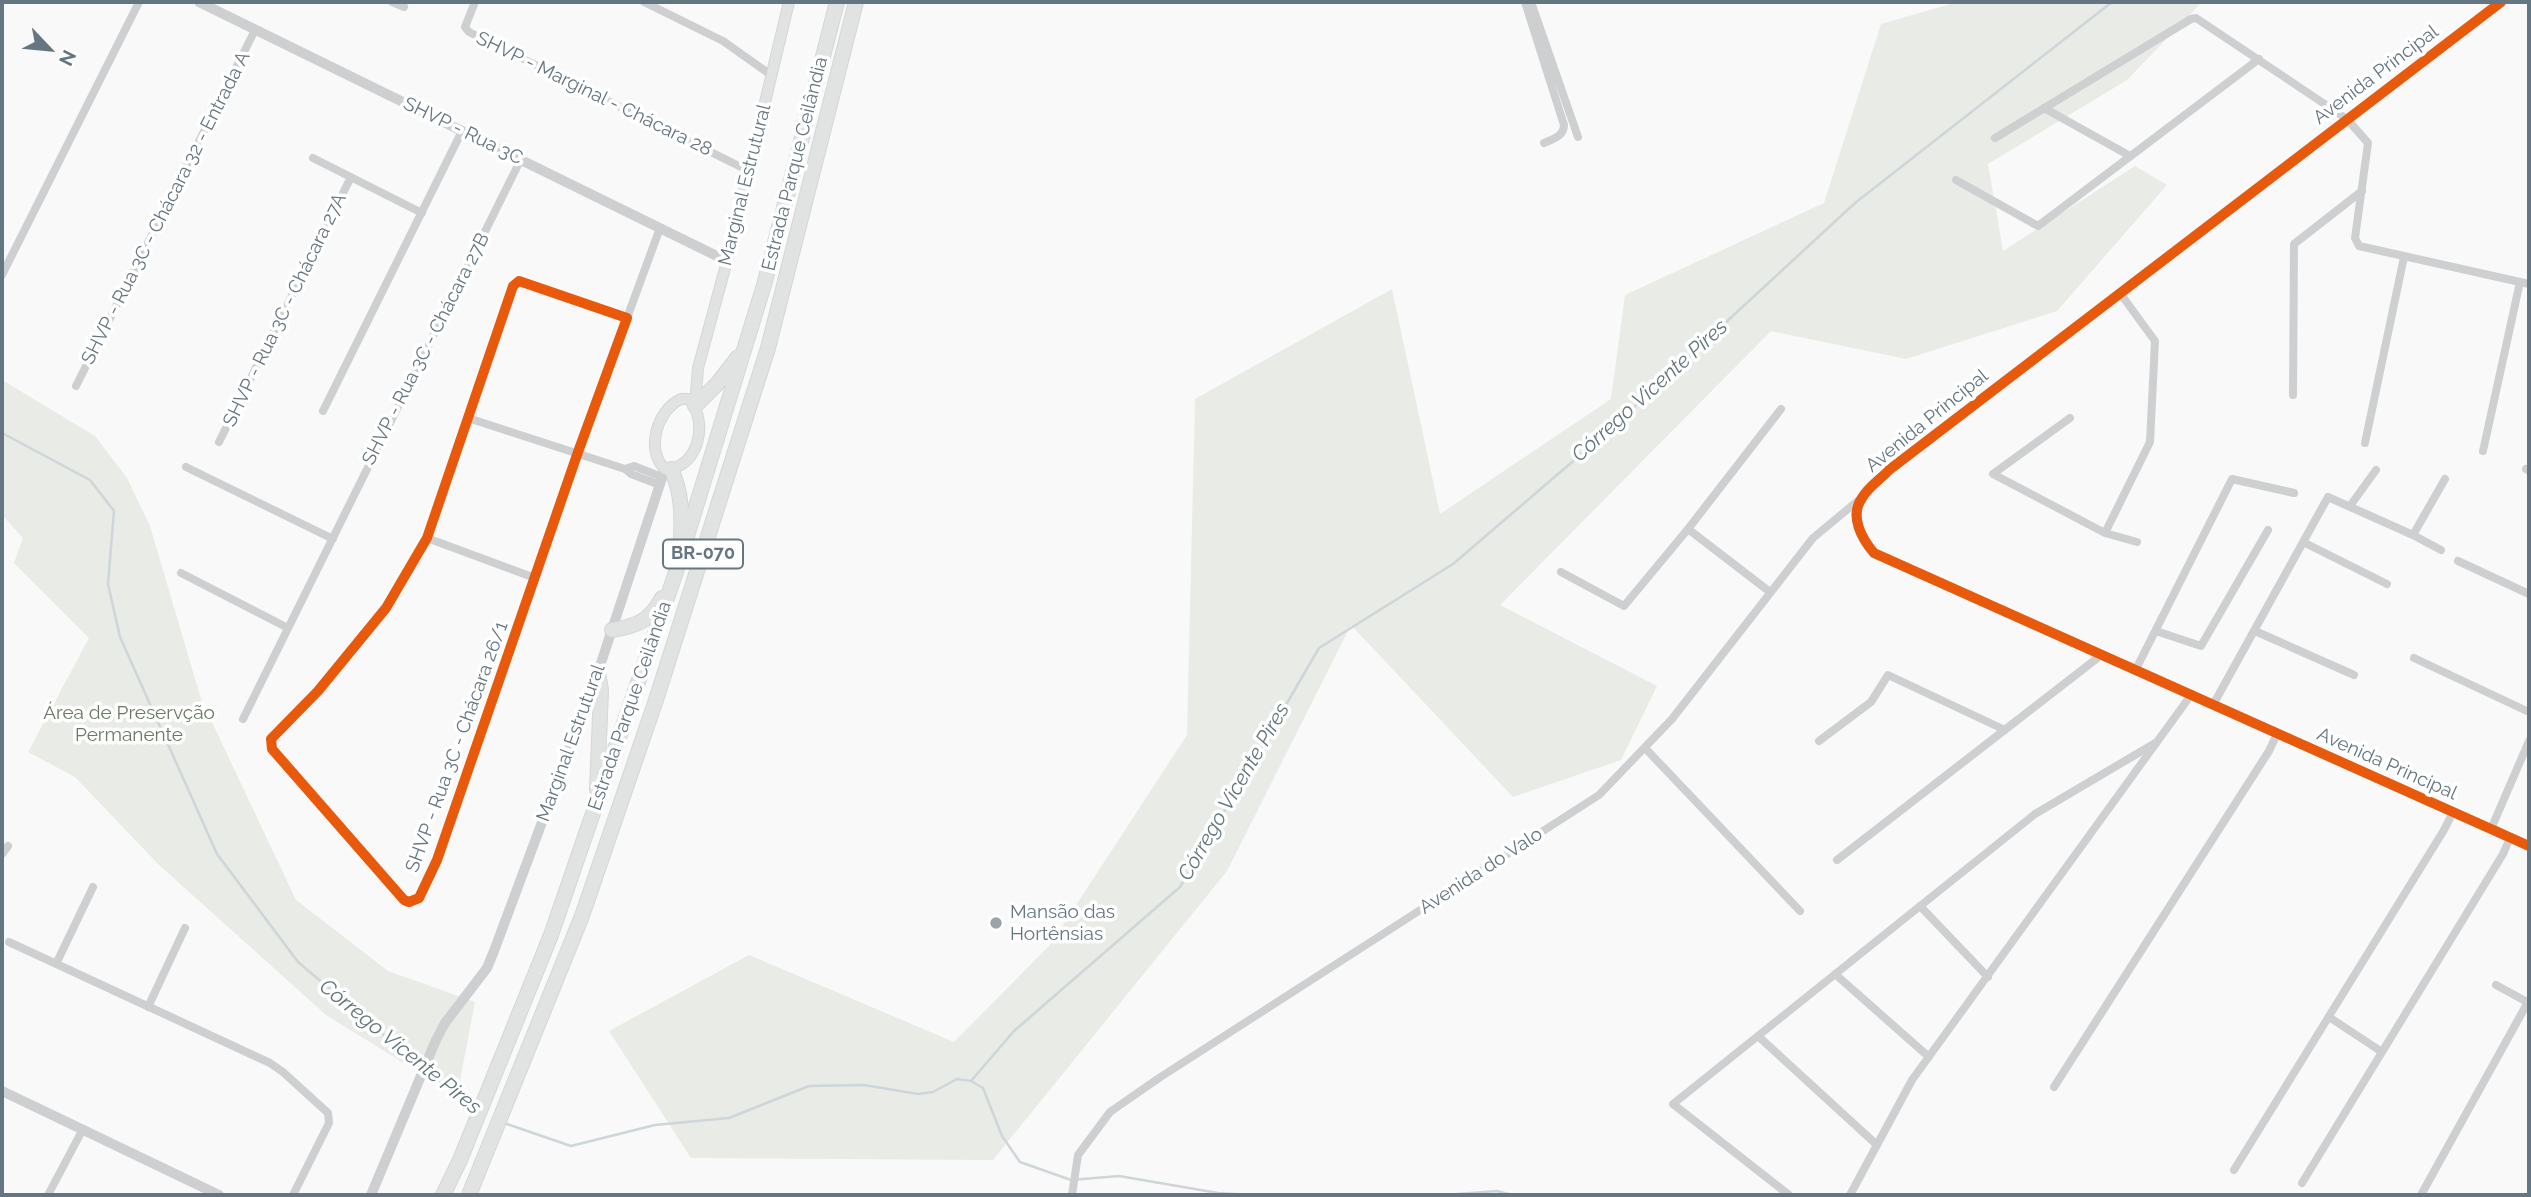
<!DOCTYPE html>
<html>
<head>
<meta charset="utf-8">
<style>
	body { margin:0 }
	#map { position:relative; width:2531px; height:1197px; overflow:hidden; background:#f9f9f9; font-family:Raleway,sans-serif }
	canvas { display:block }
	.frame { position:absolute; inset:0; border:4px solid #657683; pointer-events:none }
	.north { position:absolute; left:14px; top:14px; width:70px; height:70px; -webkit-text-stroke:5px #fff; paint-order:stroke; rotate:116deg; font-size:19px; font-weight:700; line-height:28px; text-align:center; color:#657683 }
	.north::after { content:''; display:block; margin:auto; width:24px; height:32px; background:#657683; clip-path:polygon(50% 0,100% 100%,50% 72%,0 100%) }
</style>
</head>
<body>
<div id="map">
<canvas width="2531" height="1197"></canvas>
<div class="frame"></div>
<div class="north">N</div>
</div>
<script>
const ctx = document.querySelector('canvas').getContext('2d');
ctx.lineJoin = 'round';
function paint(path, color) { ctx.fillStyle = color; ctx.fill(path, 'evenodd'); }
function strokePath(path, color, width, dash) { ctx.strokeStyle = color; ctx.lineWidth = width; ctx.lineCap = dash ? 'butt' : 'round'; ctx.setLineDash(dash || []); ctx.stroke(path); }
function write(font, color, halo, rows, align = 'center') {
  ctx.font = font + ' Raleway,sans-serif'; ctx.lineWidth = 7; ctx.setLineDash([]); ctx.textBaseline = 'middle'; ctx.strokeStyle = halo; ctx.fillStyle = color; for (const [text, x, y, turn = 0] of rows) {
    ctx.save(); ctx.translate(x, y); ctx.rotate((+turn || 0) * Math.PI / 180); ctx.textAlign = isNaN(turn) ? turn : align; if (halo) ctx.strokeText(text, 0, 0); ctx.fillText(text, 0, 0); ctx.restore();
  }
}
paint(new Path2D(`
	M1958 2H2202L2127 80 1988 164 2003 251 2135 166 2167 185 2057 311 1906 359 1771 331 1500 605 1657 686 1621 760 1513 797 1351 625 1227 871 993 1160 691 1158 609 1031 749 955 954 1042 1050 945 1187 735 1195 399 1392 289 1440 514 1611 399 1625 295 1824 203 1881 24Z
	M2 380 95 436 127 478 150 526 201 699 296 900 388 971 475 1002 457 1096 326 1015 158 864 75 777 28 752 89 638 14 563 23 538 2 515Z`), '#e8ebe6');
strokePath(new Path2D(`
	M2 433 90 480 114 511 108 584 120 637 217 854 298 962 422 1067
	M427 1071 476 1112
	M971 1081 1014 1031 1180 887 1319 648 1453 564 1606 433 1855 203 2112 2
	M504 1123 571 1146 655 1125 729 1118 809 1086 864 1085 918 1094 933 1092 957 1079 971 1081 983 1088 1002 1136 1020 1162 1071 1180 1119 1176 1218 1193 1251 1195
	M1445 1195 1497 1191 1512 1195`), '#ced6d9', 2.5);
const secondary = new Path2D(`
	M681 399H689C709 421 699 469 665 469 645 450 657 410 681 399Z
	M695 405 698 368 727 261 789 2`);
const motorway = new Path2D(`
	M695 406 717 384 738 357
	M671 469C682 492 682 515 681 540
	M612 630C637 626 650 621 662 598
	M597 790 601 690 598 672
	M443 1195 460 1160 551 935 675 575 764 285 837 2
	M469 1195 582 916 656 700 768 348 856 2`);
strokePath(secondary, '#d5d6d7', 12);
strokePath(motorway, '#d5d6d6', 16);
strokePath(new Path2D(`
	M392 2 404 7
	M475 2 465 27 469 32 749 171
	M644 2 723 41 771 75
	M1525 2 1564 125C1564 136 1553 139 1544 143
	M1531 2 1578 137
	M2044 108 2130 156
	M1995 138 2191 19 2196 18 2347 119 2368 143 2355 238 2359 246 2529 284
	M313 158 422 213
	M1956 180 2038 226 2259 59
	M2 275 139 2
	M519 281 627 318 578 452 437 860 419 898 409 902 404 900 272 749 271 739 318 691 386 608 427 538 513 286Z
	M627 318 660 228
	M76 386 255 30
	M2293 395 2294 244 2362 191
	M323 411 462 131
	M468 418 625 469 631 474 660 485
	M2070 418 1993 474 2105 533 2137 542
	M219 442 351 177
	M2365 443 2404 257
	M2483 451 2520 282
	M186 467 333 539
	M625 469 634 466 662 477
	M2526 469 2529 471
	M2350 506 2376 470
	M1688 529 1770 592
	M2105 533 2150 442 2155 341 2120 293
	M2413 535 2445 479
	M427 538 535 578
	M2303 542 2387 584
	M2458 561 2529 594
	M1561 572 1624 606 1688 529 1781 409
	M181 573 288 628
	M2156 631 2201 646 2268 530
	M2255 631 2354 675
	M2414 658 2529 712
	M2135 671 2232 479 2294 493
	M2213 705 2328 497 2413 535 2441 550
	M243 719 521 159
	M1819 741 1871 702 1888 675 2005 730
	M1645 748 1800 911
	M2491 829 2529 741
	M2 854 8 846
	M1837 860 2100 656
	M1920 906 1988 977
	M9 942 270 1063 283 1072 328 1113 329 1123 293 1195
	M56 964 93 887
	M1835 974 1929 1057
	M2496 985 2529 1003
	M148 1007 185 928
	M2329 1017 2382 1052
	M1758 1036 1877 1145
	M2054 1087 2269 751 2277 734
	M2234 1170 2444 830 2453 812
	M2302 1183 2503 854 2510 838
	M48 1195 83 1129
	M1072 1195 1078 1155 1110 1112 1159 1078 1599 795 1672 719 1813 538 1860 499
	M1789 1195 1673 1104 2035 814 2157 742
	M1850 1195 1912 1080 2191 695
	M2421 1195 2528 1002`), '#cecfd0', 8);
strokePath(new Path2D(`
	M199 2 727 261
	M2501 2 1889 470C1881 479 1868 487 1862 498 1849 516 1862 539 1874 553L2529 846
	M2 1091 219 1195
	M371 1195 436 1040 445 1023 487 968 494 951 598 672 665 469`), '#cecfd0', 10);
strokePath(secondary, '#e1e2e2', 10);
strokePath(motorway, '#e1e2e2', 14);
strokePath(new Path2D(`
	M2501 2 1889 470C1881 479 1868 487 1862 498 1849 516 1862 539 1874 553L2529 846
	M519 281 627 318 578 452 437 860 419 898 409 902 404 900 272 749 271 739 318 691 386 608 427 538 513 286Z`), '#e8590c', 10);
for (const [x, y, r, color] of [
	[996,923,7,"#99a4ac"]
]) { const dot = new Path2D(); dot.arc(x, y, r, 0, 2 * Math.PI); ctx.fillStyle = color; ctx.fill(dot); strokePath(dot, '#fff', 2.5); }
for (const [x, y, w] of [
	[703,554,80]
]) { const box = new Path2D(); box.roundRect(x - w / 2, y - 14.5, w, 29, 5); ctx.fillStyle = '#fff'; ctx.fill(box); strokePath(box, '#657683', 2); }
write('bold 18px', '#657683', null, [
	["BR-070",703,554]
]);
write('19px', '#657683', '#fff', [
	["Avenida Principal",2376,75,-37],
	["SHVP - Marginal - Chácara 28",594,94,26],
	["SHVP - Rua 3C",463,131,26],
	["Estrada Parque Ceilândia",795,164,-76],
	["Marginal Estrutural",745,185,-76],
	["SHVP - Rua 3C - Chácara 32 - Entrada A",166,208,-63],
	["SHVP - Rua 3C - Chácara 27A",285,310,-64],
	["SHVP - Rua 3C - Chácara 27B",426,349,-63],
	["Avenida Principal",1927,421,-39],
	["Estrada Parque Ceilândia",630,706,-71],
	["Marginal Estrutural",571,743,-70],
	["SHVP - Rua 3C - Chácara 26/1",457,747,-70],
	["Avenida Principal",2387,764,24],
	["Avenida do Valo",1481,871,-33]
]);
write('19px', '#687a64', '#fff', [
	["Área de Preservção",129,713],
	["Permanente",129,735]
]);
write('19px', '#657683', '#fff', [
	["Mansão das",1010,912],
	["Hortênsias",1010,934]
], 'left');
write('italic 21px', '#60757c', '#fff', [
	["Córrego Vicente Pires",1650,391,-42],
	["Córrego Vicente Pires",1234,792,-60],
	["Córrego Vicente Pires",400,1047,39]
]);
</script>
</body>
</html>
